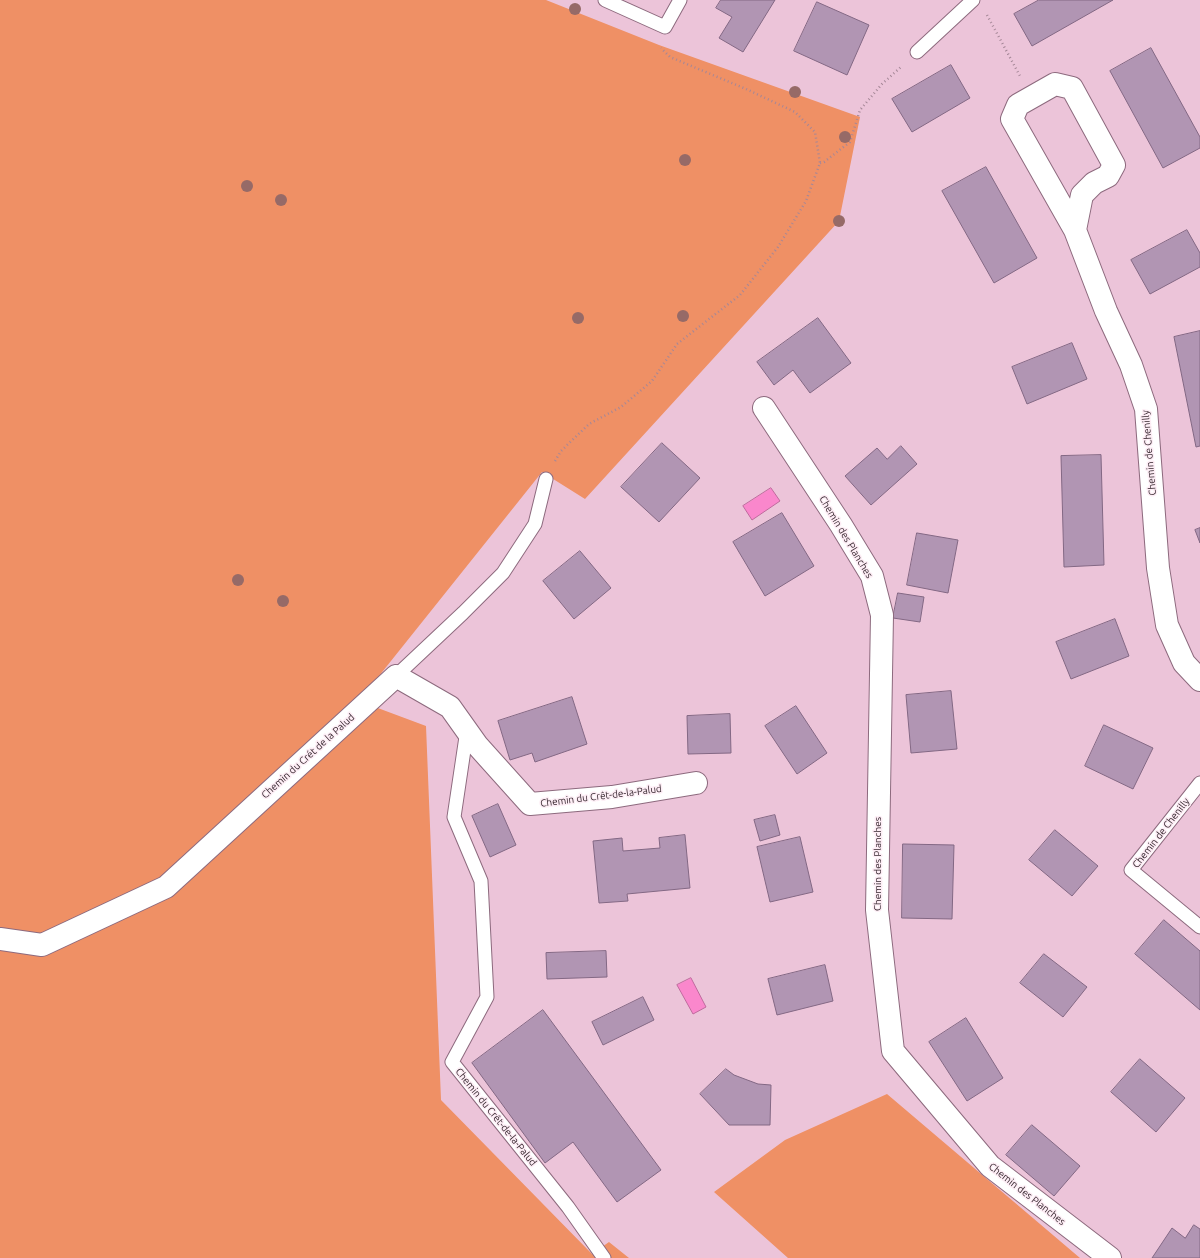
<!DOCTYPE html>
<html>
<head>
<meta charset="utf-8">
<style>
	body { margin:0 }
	canvas { display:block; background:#ecc4d9 }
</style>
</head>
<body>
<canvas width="1200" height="1258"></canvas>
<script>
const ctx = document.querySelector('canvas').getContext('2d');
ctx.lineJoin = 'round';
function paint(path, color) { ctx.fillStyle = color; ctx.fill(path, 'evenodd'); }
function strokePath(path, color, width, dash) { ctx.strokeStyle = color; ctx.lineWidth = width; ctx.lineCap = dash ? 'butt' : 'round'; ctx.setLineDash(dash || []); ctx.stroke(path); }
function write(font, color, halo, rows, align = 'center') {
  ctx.font = font + ' Ubuntu,sans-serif'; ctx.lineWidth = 3; ctx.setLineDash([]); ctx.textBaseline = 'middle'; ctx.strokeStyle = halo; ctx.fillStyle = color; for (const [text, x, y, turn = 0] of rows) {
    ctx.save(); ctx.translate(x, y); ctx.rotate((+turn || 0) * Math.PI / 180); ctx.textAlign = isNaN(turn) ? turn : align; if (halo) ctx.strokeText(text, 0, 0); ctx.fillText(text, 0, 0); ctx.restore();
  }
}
paint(new Path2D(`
	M0 0H546L659 45 860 117 839 221 585 499 542 472 359 701 426 726 441 1100 592 1254 609 1242 629 1258H0Z
	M887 1094 1080 1258H788L714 1192 785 1140Z`), '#ef9065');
const water = new Path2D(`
	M771 488 780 501 752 520 743 506Z
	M691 978 706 1007 693 1014 677 985Z`);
paint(water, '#fa87cc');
strokePath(water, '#bf6a9d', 1);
const building = new Path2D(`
	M721 0H775L743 52 719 38 732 17 716 8Z
	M1039 0H1113L1032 46 1014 14Z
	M817 2 869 25 847 75 794 51Z
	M1151 48 1200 137V148L1163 168 1110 71Z
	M951 65 970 98 912 132 892 99Z
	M986 167 1037 258 994 283 942 191Z
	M1187 230 1200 253V267L1150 294 1131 260Z
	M818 318 851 363 810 393 793 370 774 385 757 362Z
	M1200 331V446L1196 447 1174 337Z
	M1072 343 1087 379 1027 404 1012 367Z
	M662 443 700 478 659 522 621 487Z
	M901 446 917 464 871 505 845 476 877 448 887 459Z
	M1101 455 1104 565 1064 567 1061 456Z
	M782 513 814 566 765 596 733 542Z
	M1200 528V543L1195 530Z
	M917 533 958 540 948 593 907 585Z
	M580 551 611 588 574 619 543 581Z
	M898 593 924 597 920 622 893 618Z
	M1115 619 1129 656 1071 679 1056 642Z
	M951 691 957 749 911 753 906 695Z
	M572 697 587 744 535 762 532 753 510 760 498 721Z
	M796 706 827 753 797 774 765 726Z
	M730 714 731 753 688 754 687 716Z
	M1104 725 1153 748 1133 789 1085 766Z
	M498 804 516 845 490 857 472 816Z
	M775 815 780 835 760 841 754 820Z
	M1055 830 1098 866 1072 896 1029 860Z
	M685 835 690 888 627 894 628 901 599 903 593 841 622 838 623 851 660 848 659 838Z
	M800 837 813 892 770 902 757 847Z
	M903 844 954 845 952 919 902 918Z
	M1164 920 1200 951V1010L1135 954Z
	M606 951 607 977 547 979 546 953Z
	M1044 954 1087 987 1063 1017 1020 983Z
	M825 965 833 1001 777 1015 768 979Z
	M643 997 654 1020 603 1045 592 1022Z
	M543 1010 661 1170 617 1202 573 1142 545 1163 472 1063Z
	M966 1018 1003 1078 967 1101 929 1042Z
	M1140 1059 1185 1098 1156 1132 1111 1092Z
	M726 1069 734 1075 758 1084 771 1085 770 1125H729L700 1094Z
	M1032 1125 1080 1166 1054 1196 1006 1155Z
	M1194 1225 1200 1229V1258H1152L1172 1228 1185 1238Z`);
paint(building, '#b195b3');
strokePath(building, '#836884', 1);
const service = new Path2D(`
	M605 0 665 27 680 0
	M917 52 973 0
	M396 676 463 613 503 573 535 524 546 479
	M467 730 454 817 481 881 487 997 452 1062 568 1207 604 1258
	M1200 783 1131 870 1200 927`);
const minor = new Path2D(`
	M1075 230 1082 195 1094 183 1108 176 1114 165 1072 88 1055 84 1018 105 1012 119 1075 230 1106 311 1131 365 1146 409 1158 568 1167 625 1184 663 1200 680
	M764 408 841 525 872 576 882 615 877 910 893 1051 990 1166 1110 1258
	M0 939 42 945 166 887 396 676 450 707 477 745 530 804 612 797 696 783`);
strokePath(service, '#8d6a7e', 15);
strokePath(minor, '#8d6a7e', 24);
strokePath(new Path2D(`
	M987 15 1020 76
	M820 163 824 162 850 142 860 110 882 84 902 66
	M555 461 561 451 589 424 621 407 652 381 677 344 740 295 778 247 806 201 820 163 815 132 795 112 746 89 670 57 661 48`), '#a58797', 2.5, [1, 3]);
strokePath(service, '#fff', 13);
strokePath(minor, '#fff', 22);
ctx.fillStyle = '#966a67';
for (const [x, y] of [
	[575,9],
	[795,92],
	[845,137],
	[685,160],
	[247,186],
	[281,200],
	[839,221],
	[683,316],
	[578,318],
	[238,580],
	[283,601]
]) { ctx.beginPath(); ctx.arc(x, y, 6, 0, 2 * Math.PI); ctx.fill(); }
write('10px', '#36272f', '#fdedf5', [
	["Chemin de Chenilly",1149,453,-95],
	["Chemin des Planches",846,537,59],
	["Chemin du Crét de la Palud",308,756,-42],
	["Chemin du Crêt-de-la-Palud",601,796,-7],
	["Chemin de Chenilly",1161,833,-52],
	["Chemin des Planches",878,864,-90],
	["Chemin du Crêt-de-la-Palud",496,1117,51],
	["Chemin des Planches",1027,1194,38]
]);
</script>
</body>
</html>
